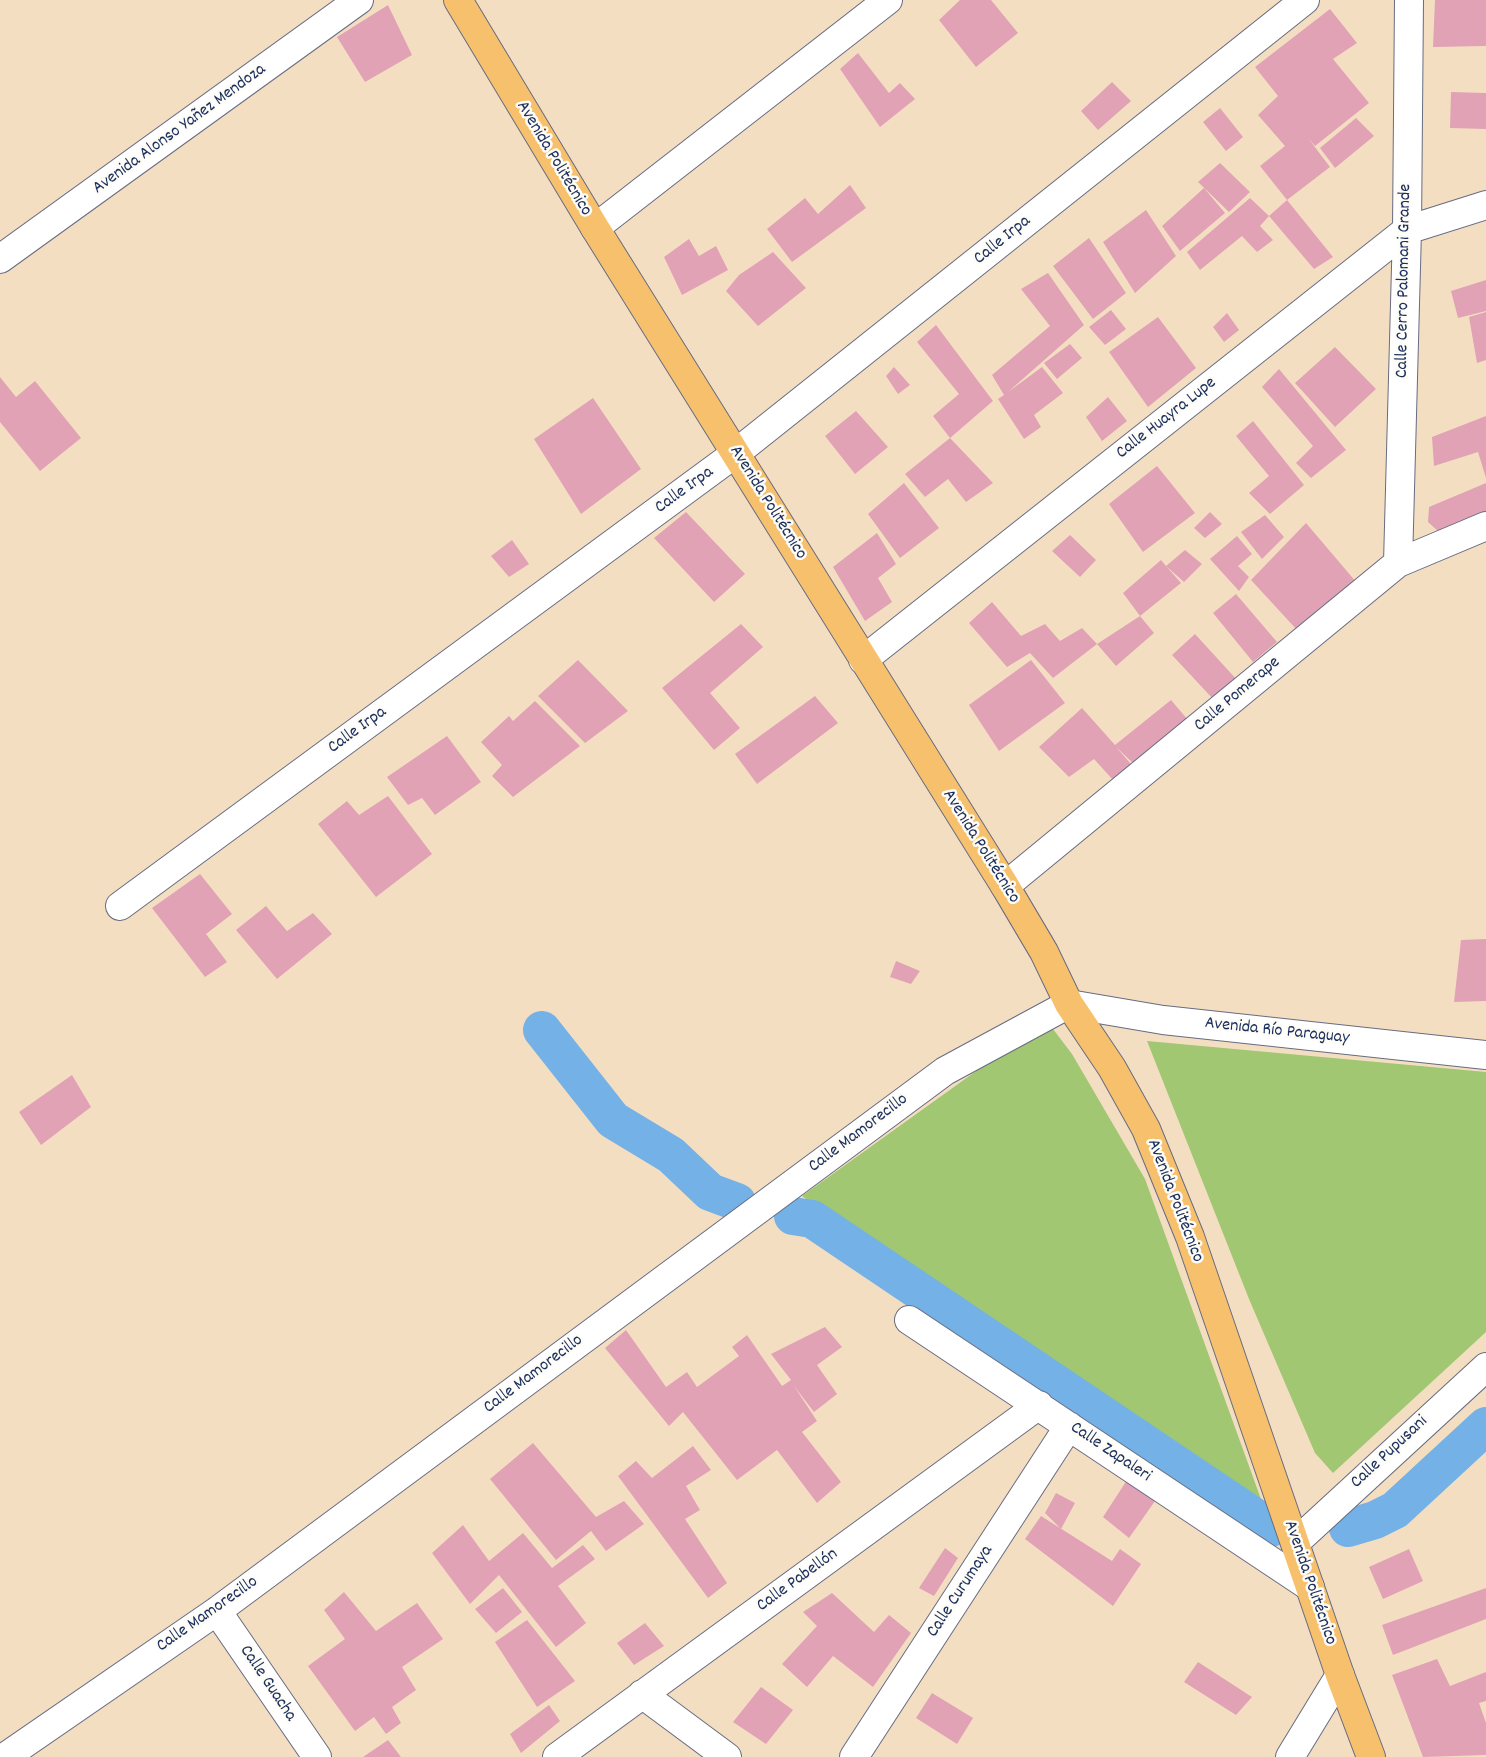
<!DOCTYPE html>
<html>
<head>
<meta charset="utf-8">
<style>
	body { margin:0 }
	canvas { display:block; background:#f4dec2 }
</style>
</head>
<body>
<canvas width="1486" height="1757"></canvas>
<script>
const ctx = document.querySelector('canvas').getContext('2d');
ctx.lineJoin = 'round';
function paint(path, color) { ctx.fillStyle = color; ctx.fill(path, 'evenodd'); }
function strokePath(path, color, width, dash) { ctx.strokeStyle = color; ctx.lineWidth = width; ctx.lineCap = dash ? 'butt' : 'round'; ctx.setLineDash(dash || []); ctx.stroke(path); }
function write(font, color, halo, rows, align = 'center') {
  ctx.font = font + ' Dekko,sans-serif'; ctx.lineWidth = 5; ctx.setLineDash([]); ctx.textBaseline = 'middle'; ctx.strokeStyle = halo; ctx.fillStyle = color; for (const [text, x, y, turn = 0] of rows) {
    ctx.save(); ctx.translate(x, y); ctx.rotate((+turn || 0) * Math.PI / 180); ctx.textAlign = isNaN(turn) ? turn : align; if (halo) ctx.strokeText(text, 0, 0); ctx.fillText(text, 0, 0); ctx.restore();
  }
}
paint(new Path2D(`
	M1053 1029 1072 1054 1145 1179 1270 1524 1033 1363 802 1196 1011 1046Z
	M1147 1041 1486 1072V1332L1333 1473 1315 1453 1249 1299Z`), '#a1c772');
strokePath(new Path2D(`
	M542 1030 613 1120 671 1155 710 1192 737 1202
	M793 1216 812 1219 1271 1528
	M1348 1528 1375 1520 1395 1510 1486 1426`), '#73b1e6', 38);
paint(new Path2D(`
	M960 0H991L1018 33 976 67 939 20Z
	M1435 0H1486V46L1433 47Z
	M388 5 412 55 365 82 337 37Z
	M1330 9 1357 43 1333 59 1369 103 1315 146 1308 138 1330 167 1287 200 1333 257 1314 269 1269 216 1287 200 1260 166 1285 146 1258 115 1278 96 1255 67Z
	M858 53 889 93 900 83 915 99 880 127 840 69Z
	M1112 82 1131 101 1098 130 1081 111Z
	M1451 92 1486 93V129L1450 128Z
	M1220 108 1243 137 1226 151 1203 122Z
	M1356 118 1374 136 1335 168 1320 148Z
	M1220 163 1250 192 1229 212 1198 182Z
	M850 185 866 208 792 262 767 229 805 198 818 214Z
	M1204 188 1225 213 1180 251 1162 226Z
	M1250 198 1269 216 1260 226 1273 240 1257 252 1242 236 1200 270 1187 252Z
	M1146 210 1176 256 1135 293 1103 242Z
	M1089 238 1126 293 1093 319 1053 266Z
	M689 239 699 256 716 246 728 270 682 295 664 257Z
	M773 252 806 288 758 326 726 291 739 275Z
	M1048 273 1084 325 1008 392 1042 367 1063 393 1034 415 1041 427 1024 439 998 399 1004 395 992 375 1050 326 1021 289Z
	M1486 280V311L1458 318 1451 291Z
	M1111 310 1126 329 1105 345 1089 327Z
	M1486 312V360L1477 363 1469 317Z
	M1227 313 1239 330 1224 342 1213 327Z
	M1158 317 1196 368 1148 407 1109 352Z
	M936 325 993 401 950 438 933 416 959 394 917 342Z
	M1070 344 1082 358 1057 379 1044 363Z
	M1335 347 1376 389 1335 427 1295 383Z
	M894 367 910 385 898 394 886 376Z
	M1279 369 1346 450 1311 478 1296 463 1313 446 1262 387Z
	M0 377 16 397 35 381 81 438 40 471 0 422Z
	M1108 397 1127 421 1102 441 1086 417Z
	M593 398 641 469 581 514 534 439Z
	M856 411 888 447 855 474 825 436Z
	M1486 416V478L1478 452 1434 466 1432 437Z
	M1253 421 1304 485 1270 514 1249 493 1269 476 1236 436Z
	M950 438 993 483 966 502 948 479 925 497 905 474Z
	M1157 466 1195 513 1143 552 1109 504Z
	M904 483 939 528 900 558 868 514Z
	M1486 483V511L1439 532 1428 522 1429 507Z
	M686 512 745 574 714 602 654 538Z
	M1210 512 1222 524 1205 538 1194 528Z
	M1265 515 1284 537 1262 559 1241 532Z
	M1306 523 1357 583 1298 631 1251 580Z
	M877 533 896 564 878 578 892 602 865 621 833 567Z
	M1070 535 1096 560 1080 577 1052 551Z
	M1237 536 1252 554 1238 566 1249 577 1239 591 1210 559Z
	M512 540 529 564 509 577 491 556Z
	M1185 550 1202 564 1184 582 1166 566 1181 583 1140 616 1154 633 1116 666 1097 644 1140 616 1123 593 1161 560 1166 566Z
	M1236 594 1277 642 1253 662 1213 613Z
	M992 602 1021 636 1045 624 1060 641 1082 628 1097 644 1053 678 1030 653 1007 667 969 623Z
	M741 624 763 647 710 693 740 728 714 750 662 688Z
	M1195 634 1238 681 1214 700 1172 655Z
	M578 660 628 711 585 743 538 696Z
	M1031 660 1065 703 999 751 969 705Z
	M815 696 838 723 757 784 735 754Z
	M1171 700 1188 720 1135 765 1116 747 1131 764 1114 781 1094 759 1069 777 1039 747 1082 708 1115 745Z
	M535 701 580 746 513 797 492 776 502 765 481 742 509 716 513 721Z
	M447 736 481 782 435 815 422 798 408 805 387 777Z
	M388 796 432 854 376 897 318 824 347 801 359 815Z
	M200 874 232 914 206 934 227 962 205 977 152 908Z
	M266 906 287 931 313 913 332 934 277 979 236 930Z
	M1486 939V1001L1454 1002 1461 940Z
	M896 961 920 971 911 984 890 977Z
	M72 1075 91 1107 41 1145 19 1112Z
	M825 1327 842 1347 817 1365 837 1394 814 1412 794 1386 817 1421 802 1432 841 1482 817 1503 777 1450 737 1480 683 1412 669 1426 605 1348 626 1330 666 1387 687 1372 697 1387 739 1356 732 1347 747 1335 782 1386 791 1380 771 1354Z
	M533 1443 596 1517 624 1501 644 1524 606 1551 591 1531 556 1560 490 1479Z
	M693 1446 711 1470 686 1486 700 1510 685 1519 727 1583 708 1598 618 1476 636 1461 652 1478Z
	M1127 1480 1155 1501 1129 1538 1103 1517Z
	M1056 1493 1075 1503 1061 1529 1045 1513Z
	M1041 1516 1112 1561 1120 1549 1141 1564 1113 1606 1025 1539Z
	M463 1525 489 1561 523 1533 552 1568 583 1545 595 1559 558 1586 586 1623 556 1647 499 1575 470 1604 432 1553Z
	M945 1548 958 1558 934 1596 919 1588Z
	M1409 1549 1423 1581 1383 1599 1369 1567Z
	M503 1588 522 1612 496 1633 475 1609Z
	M1486 1588V1619L1393 1655 1382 1625Z
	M344 1592 376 1631 417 1603 443 1639 402 1667 416 1690 392 1707 401 1723 386 1734 374 1717 355 1731 308 1666 345 1639 324 1610Z
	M832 1593 874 1632 889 1615 911 1633 873 1687 833 1656 807 1687 782 1664 817 1626 803 1612Z
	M527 1620 575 1681 537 1707 495 1642Z
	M645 1623 664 1646 634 1665 617 1643Z
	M1437 1659 1450 1686 1486 1672V1701L1479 1703 1486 1723V1755L1423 1757 1392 1675Z
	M1198 1662 1252 1697 1236 1715 1184 1682Z
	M761 1687 793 1710 766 1744 733 1722Z
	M932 1693 973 1718 957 1744 916 1718Z
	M549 1705 560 1721 521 1753 510 1734Z
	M388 1740 401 1757H363Z`), '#e1a2b6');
const minor = new Path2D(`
	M595 228 888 0
	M0 259 359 0
	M1398 563 1407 230 1409 0
	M863 660 1407 230 1486 205
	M1005 886 1398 563 1486 526
	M120 906 736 453 1305 0
	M909 1320 1310 1587
	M1296 1542 1486 1367
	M217 1611 317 1757
	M642 1694 727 1757
	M5 1757 217 1611 945 1071 1069 1004 1163 1020 1486 1055
	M557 1757 1039 1405
	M854 1757 1069 1426
	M1290 1757 1340 1675`);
const major = new Path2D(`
	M458 0 595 228 1005 886 1044 952 1069 1004 1112 1068 1146 1129 1190 1237 1340 1675 1371 1757`);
strokePath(minor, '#676c81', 30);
strokePath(major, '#676c81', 30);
strokePath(minor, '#fff', 28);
strokePath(major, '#f7c06c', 28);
write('18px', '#1b2f5e', '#fdfcf7', [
	["Avenida Alonso Yañez Mendoza",180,130,-36],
	["Avenida Politécnico",553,159,59],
	["Calle Irpa",1003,241,-39],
	["Calle Cerro Palomani Grande",1405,281,-89],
	["Calle Huayra Lupe",1167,419,-38],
	["Calle Irpa",685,491,-36],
	["Avenida Politécnico",767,503,58],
	["Calle Pomerape",1238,695,-40],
	["Calle Irpa",358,731,-36],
	["Avenida Politécnico",980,847,58],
	["Avenida Río Paraguay",1277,1032,6],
	["Calle Mamorecillo",859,1134,-37],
	["Avenida Politécnico",1174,1201,69],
	["Calle Mamorecillo",534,1375,-37],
	["Calle Zapaleri",1110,1453,34],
	["Calle Pupusani",1390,1453,-43],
	["Calle Pabellón",798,1581,-36],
	["Avenida Politécnico",1309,1583,71],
	["Calle Curumaya",961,1592,-57],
	["Calle Mamorecillo",208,1615,-35],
	["Calle Guacha",267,1684,56]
]);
</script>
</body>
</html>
